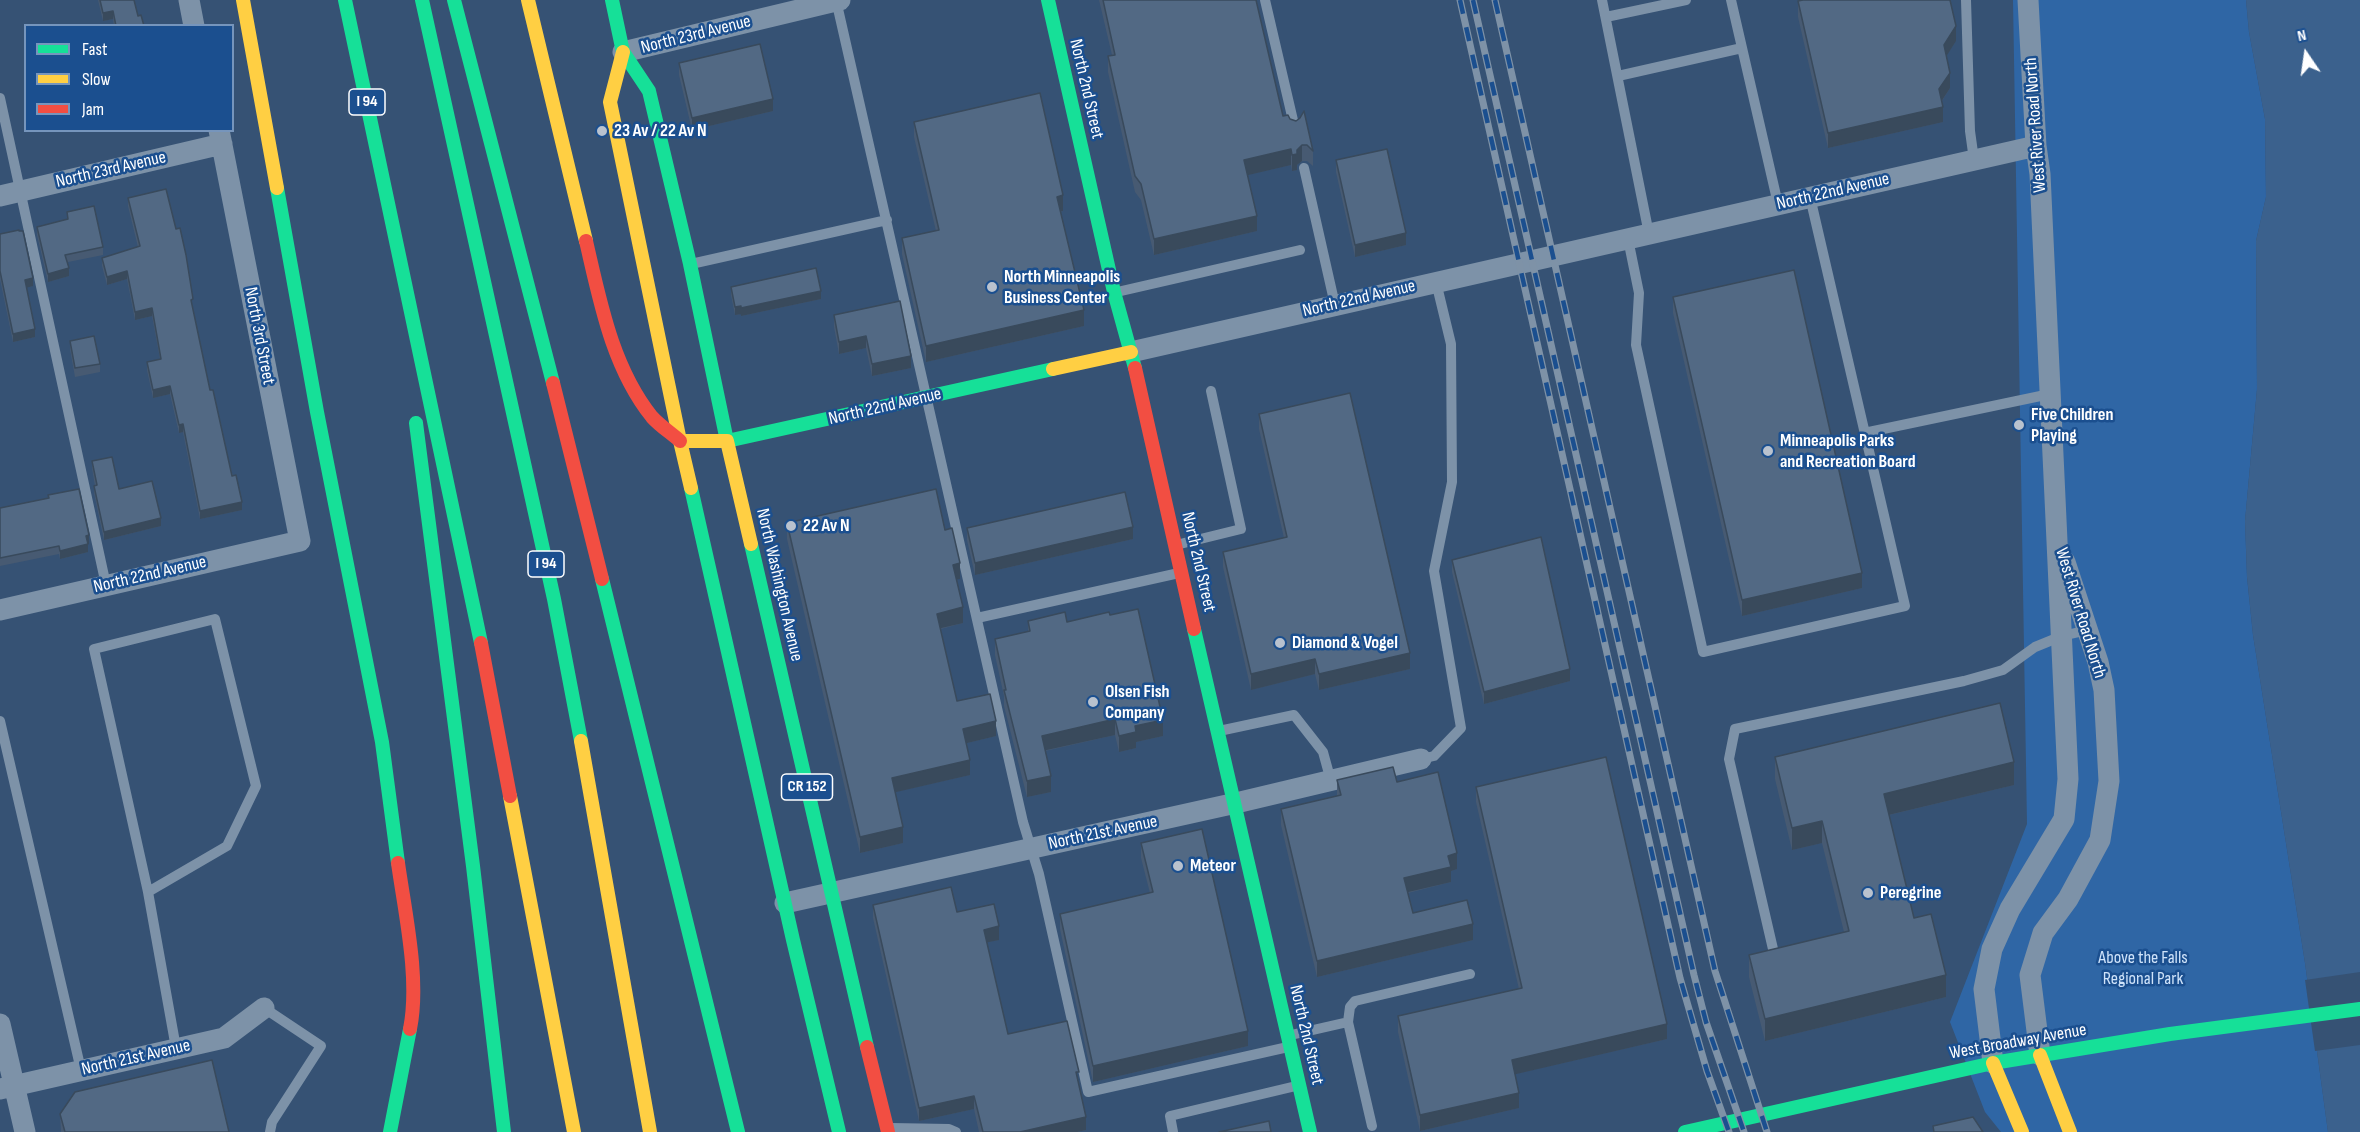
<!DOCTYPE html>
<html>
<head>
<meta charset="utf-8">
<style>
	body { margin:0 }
	#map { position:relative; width:2360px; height:1132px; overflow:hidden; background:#365274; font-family:"Sofia Sans Condensed",sans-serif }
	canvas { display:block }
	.legend { position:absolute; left:24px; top:24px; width:210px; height:108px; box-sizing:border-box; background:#1b4f8f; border:2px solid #7695bc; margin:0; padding:8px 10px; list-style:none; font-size:18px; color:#fff }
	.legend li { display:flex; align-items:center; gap:12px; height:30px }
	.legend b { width:30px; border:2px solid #7695bc }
	.north { position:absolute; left:2276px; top:24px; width:60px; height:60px; -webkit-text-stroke:4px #1b4f8f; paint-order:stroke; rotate:347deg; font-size:16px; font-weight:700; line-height:24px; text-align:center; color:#fff }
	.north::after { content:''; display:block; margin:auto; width:21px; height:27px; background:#fff; clip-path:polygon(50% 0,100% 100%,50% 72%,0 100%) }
</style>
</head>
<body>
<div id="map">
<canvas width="2360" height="1132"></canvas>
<ul class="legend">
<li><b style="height:8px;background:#16e098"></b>Fast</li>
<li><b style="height:8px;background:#ffcf43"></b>Slow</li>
<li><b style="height:8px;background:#f24e42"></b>Jam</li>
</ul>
<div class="north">N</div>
</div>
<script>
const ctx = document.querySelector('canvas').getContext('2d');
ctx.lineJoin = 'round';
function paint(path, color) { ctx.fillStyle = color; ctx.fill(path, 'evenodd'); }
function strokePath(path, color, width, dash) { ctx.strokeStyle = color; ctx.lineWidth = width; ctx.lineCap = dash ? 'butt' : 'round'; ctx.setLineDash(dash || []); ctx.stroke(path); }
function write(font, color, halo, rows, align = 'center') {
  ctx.font = font + ' "Sofia Sans Condensed",sans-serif'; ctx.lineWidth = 5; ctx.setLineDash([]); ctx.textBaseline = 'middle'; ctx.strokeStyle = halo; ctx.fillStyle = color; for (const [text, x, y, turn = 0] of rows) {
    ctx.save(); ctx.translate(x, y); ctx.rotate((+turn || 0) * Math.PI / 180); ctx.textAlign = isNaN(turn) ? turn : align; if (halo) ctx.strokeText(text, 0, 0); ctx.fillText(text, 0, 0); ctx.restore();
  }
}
paint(new Path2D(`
	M2013 0H2246L2249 32 2265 119 2266 197 2256 241 2257 389 2245 521 2247 577 2253 635 2305 963 2328 1132H2001L1985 1112 1950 1022 2027 824Z`), '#2f66a5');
paint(new Path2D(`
	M2246 0H2360V1132H2328L2305 963 2253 635 2247 577 2245 521 2257 389 2256 241 2266 197 2265 119 2249 32Z`), '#3b618d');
paint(new Path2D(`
	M2360 972V1045L2315 1051 2305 980Z`), '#365274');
strokePath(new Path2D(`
	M836 0 1023 822 1039 874 1088 1092 1288 1047
	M1265 0 1295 129
	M1602 0 1649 234
	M1731 0 1778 204
	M1966 0 1970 131 1974 160
	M1606 17 1686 0
	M1618 76 1742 48
	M0 98 106 585
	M1304 168 1335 305
	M1628 239 1639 293 1636 345 1703 652 1905 606 1810 197
	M691 264 887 220
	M1117 292 1300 250
	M1864 433 2050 394
	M1176 545 1241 529 1211 391
	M977 618 1179 573
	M0 721 81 1070
	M1219 731 1294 715 1323 752 1331 781
	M1421 759 1434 756 1461 728 1434 571 1452 482 1451 344 1436 282
	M148 892 227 846 256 786 215 619 94 649 148 892 176 1048
	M1776 962 1729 759 1735 729 1964 681 2003 670 2035 647 2062 636 2088 630
	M264 1008 321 1046 272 1122 270 1132
	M1348 1022 1350 1007 1355 1001 1470 974
	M1291 1035 1348 1022 1372 1126
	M891 1128 949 1129 956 1132
	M1173 1132 1170 1116 1296 1086`), '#7d92a8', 10);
strokePath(new Path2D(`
	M189 0 194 26
	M623 52 840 0
	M0 196 222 144
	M1131 352 2036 146
	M0 610 300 541 219 130
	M785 903 1236 803 1421 759
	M0 1024 25 1132
	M2040 1055 2030 975 2043 933 2068 899 2100 840 2109 781 2104 690 2098 662 2065 562
	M1993 1063 1984 989 1992 949 2010 909 2064 819 2068 779 2040 174 2036 146 2028 0
	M0 1089 224 1038 264 1008`), '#7d92a8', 21);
strokePath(new Path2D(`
	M345 0 481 643
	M422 0 554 599 581 741
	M454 0 553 383
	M612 0 623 52 649 91 690 264 727 441 1053 369
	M1048 0 1114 292 1135 368
	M277 188 317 412 382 742 398 863
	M416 423 473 866 504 1132
	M691 488 793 940 839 1132
	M751 544 867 1047
	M602 579 738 1132
	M1194 629 1310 1132
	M390 1132 410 1029
	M1685 1132 1993 1063 2170 1034 2360 1009`), '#16e098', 14);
strokePath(new Path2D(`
	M243 0 277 188
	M528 0 586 241
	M623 52 610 102 680 441
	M1053 369 1131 352
	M691 488 680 441H727L751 544
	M581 741 650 1132
	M510 796 574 1132
	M2040 1055 2070 1132
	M1993 1063 2022 1132`), '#ffcf43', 14);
strokePath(new Path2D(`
	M586 241C600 301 612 367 652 417 660 426 671 433 680 441
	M1135 368 1194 629
	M553 383 602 579
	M481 643 510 796
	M398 863C405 913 420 979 410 1029
	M867 1047 888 1132`), '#f24e42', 14);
const rail = new Path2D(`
	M1460 0 1680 978 1707 1071 1729 1132
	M1473 0 1694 975 1706 1022 1744 1132
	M1495 0 1715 971 1767 1132`);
strokePath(rail, '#7e92a7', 7);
strokePath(rail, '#1b4f8f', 4.5, [14]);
paint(new Path2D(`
	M98 0H134L138 16 144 26H114L113 19 103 21Z
	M1099 0H1256L1283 116 1313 151V166L1307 161H1302L1297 165V170L1292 171 1291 165 1247 175 1257 231 1154 255 1141 200 1135 192 1108 72V56L1112 55Z
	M1798 1 1956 41 1946 56 1950 88 1942 101 1943 122 1828 148 1798 17Z
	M679 63 773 111 692 130 679 75Z
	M914 122 1063 211 1060 212 1084 326 926 362 902 254V238L936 231 914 137Z
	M1336 160 1406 245 1355 257 1336 172Z
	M128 198 193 307 210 390 242 510 200 519 183 432 179 433 170 394 153 398 147 370V362L160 359 152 316 135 320 127 279 107 285 102 266V258L138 247 128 206Z
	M67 212 103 247V255L68 262 69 276 48 282 37 235V227L67 219Z
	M0 234 33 286 26 287 35 337 13 342 0 279Z
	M731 287 821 299 741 316V314L735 315 731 295Z
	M1673 297 1862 588 1742 616 1673 313Z
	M834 315 911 368 872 376 866 348 839 354 834 327Z
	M70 341 100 364V372L75 377 70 349Z
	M1259 414 1410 669 1319 690 1315 674 1251 690 1223 567V552L1284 538 1259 429Z
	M92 461 119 489 161 526 104 540 94 493V486H95L92 468Z
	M48 495 89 544H88V552L60 559 59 554 0 566V508L48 499Z
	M787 523 960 579H957L963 623 941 629 957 701 996 736 967 743 970 775 895 792 903 843 860 853 787 539Z
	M967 528 1133 539 975 575 967 540Z
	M1452 560 1570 681 1484 704 1452 572Z
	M1110 615 1163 736 1136 742V748L1119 752 1115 735 1045 751 1051 792 1027 797 1004 706V696L995 655V639L1028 632V621L1067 622Z
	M1775 757 2014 785 1889 815 1914 918 1946 997 1765 1041 1749 977V955L1844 932 1822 843 1792 850 1775 779Z
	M1337 780 1397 782 1457 869 1451 871V882L1408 893 1413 913 1473 940 1317 977 1281 825V809L1337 796Z
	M1476 787 1667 1039 1515 1074 1519 1108 1420 1131 1398 1032V1016L1519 989 1476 802Z
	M1141 843 1248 1046 1093 1082 1060 929V914L1150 893 1141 858Z
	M873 905 957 912 999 940 987 942 1008 1034 1079 1084 1086 1130 1077 1132H979L974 1109 919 1121 873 918Z
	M60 1114 229 1132H61Z`), '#475a72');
paint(new Path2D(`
	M113 11V19L103 21V13Z
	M1956 26V41L1944 60V45Z
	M1950 73V88L1939 105V89Z
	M773 99V111L692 130V118Z
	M1943 107V122L1828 148V133Z
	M1302 145V161L1297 165V170L1292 171V155Z
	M1291 149V165L1244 176V160Z
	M1063 195V211L1057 212V197Z
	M1257 216V231L1154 255V239Z
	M1406 233V245L1355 257V245Z
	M69 268V276L48 282V274Z
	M127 271V279L107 285V277Z
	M33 278V286L25 288V280Z
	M821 291V299L741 316V308Z
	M741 306V314L735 315V307Z
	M152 308V316L135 320V312Z
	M1084 310V326L926 362V346Z
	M35 329V337L13 342V334Z
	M866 336V348L839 354V342Z
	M911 356V368L872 376V364Z
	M170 386V394L153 398V390Z
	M183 424V432L179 433V425Z
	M242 502V510L200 519V511Z
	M161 518V526L104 540V532Z
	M1133 527V539L975 575V563Z
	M89 535V544H86V536Z
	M88 544V552L60 559V551Z
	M960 563V579L953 580V565Z
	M1862 573V588L1742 616V600Z
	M963 607V623L937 629V614Z
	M1410 653V669L1319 690V674Z
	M1315 659V674L1251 690V674Z
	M1570 669V681L1484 704V692Z
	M1115 719V735L1042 751V736Z
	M1163 720V736L1136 742V748L1119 752V736L1135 726Z
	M996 721V736L963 744V729Z
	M970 760V775L892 793V778Z
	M2014 762V785L1884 816V794Z
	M1051 776V792L1027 797V781Z
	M1822 821V843L1792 850V828Z
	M903 827V843L860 853V837Z
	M1457 853V869L1451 871V882L1404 893V878L1448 856Z
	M1473 924V940L1317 977V961Z
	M999 926V940L984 943V930Z
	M1946 975V997L1765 1041V1019Z
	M1667 1024V1039L1512 1075V1060Z
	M1248 1031V1046L1093 1082V1066Z
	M1519 1093V1108L1420 1131V1115Z
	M974 1096V1109L919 1121V1108Z
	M1086 1117V1130L1077 1132H1020Z`), '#394a5c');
const building = new Path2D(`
	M100 0H134L138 16 141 15 144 26H116L113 11 103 13Z
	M1103 0H1256L1283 116 1288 115 1290 119 1296 121 1300 118 1304 111 1313 151 1307 145H1302L1297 150V154L1292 155 1291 149 1244 160 1257 216 1154 239 1141 184 1135 176 1108 56 1115 55Z
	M1803 0H1950L1956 26 1944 45 1950 73 1939 89 1943 107 1828 133 1798 1Z
	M760 44 773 99 692 118 679 63Z
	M1040 93 1063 195 1057 197 1084 310 926 346 902 238 939 230 914 122Z
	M1387 149 1406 233 1355 245 1336 160Z
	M166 189 176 229 180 228 186 255 193 299 191 300 210 390H213L232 476 236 475 242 502 200 511 183 424 179 425 170 386 153 390 147 362 161 359 152 308 135 312 127 271 107 277 102 258 140 246 128 198Z
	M94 206 103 247 65 255 69 268 48 274 37 227 68 219 67 212Z
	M19 230V231H23L33 278 25 280 35 329 13 334 0 271V234Z
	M816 268 821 291 741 308V306L735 307 731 287Z
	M1794 270 1862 573 1742 600 1673 297Z
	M900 301 911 356 872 364 866 336 839 342 834 315Z
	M94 336 100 364 75 368 70 341Z
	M1350 393 1410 653 1319 674 1315 659 1251 674 1223 552 1287 537 1259 414Z
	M112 457 119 489 152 481 161 518 104 532 94 486 97 485 92 461Z
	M79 489 89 535 86 536 88 544 60 551 59 546 0 558V508L49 498 48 495Z
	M936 489 945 530 952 528 960 563 953 565 963 607 937 614 957 701 990 694 996 721 963 729 970 760 892 778 903 827 860 837 787 523Z
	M1125 492 1133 527 975 563 967 528Z
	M1541 537 1570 669 1484 692 1452 560Z
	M1138 609 1163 720 1135 726 1136 732 1119 736 1115 719 1042 736 1051 776 1027 781 1004 690H1006L995 639 1030 631 1028 621 1065 612 1067 622 1109 612 1110 615Z
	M2000 703 2014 762 1884 794 1914 918 1931 914 1946 975 1765 1019 1749 955 1849 931 1822 821 1792 828 1775 757Z
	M1606 757 1667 1024 1512 1060 1519 1093 1420 1115 1398 1016 1522 988 1476 787Z
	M1393 767 1397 782 1438 772 1457 853 1448 856 1451 867 1404 878 1413 913 1467 900 1473 924 1317 961 1281 809 1341 795 1337 780Z
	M1202 829 1248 1031 1093 1066 1060 914 1153 892 1141 843Z
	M951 887 957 912 994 904 999 926 984 930 1008 1034 1067 1021 1079 1072H1076L1086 1117 1020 1132H983L974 1096 919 1108 873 905Z
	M212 1060 229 1132H65L60 1114 75 1092Z
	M1973 1117 1983 1132H1934L1933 1126Z
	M1269 1121 1271 1132H1219Z`);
paint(building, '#526984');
strokePath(building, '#394a5c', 1.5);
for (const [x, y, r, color] of [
	[602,131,6,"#b9c2ce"],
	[992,287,6,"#b9c2ce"],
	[2019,425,6,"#b9c2ce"],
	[1768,451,6,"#b9c2ce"],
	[791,526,6,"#b9c2ce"],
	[1280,643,6,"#b9c2ce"],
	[1093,702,6,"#b9c2ce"],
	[1178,866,6,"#b9c2ce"],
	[1868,893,6,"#b9c2ce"]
]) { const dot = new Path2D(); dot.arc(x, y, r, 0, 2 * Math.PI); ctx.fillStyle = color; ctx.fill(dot); strokePath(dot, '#1b4f8f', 2); }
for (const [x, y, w] of [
	[367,102,36],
	[546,564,36],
	[807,787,51]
]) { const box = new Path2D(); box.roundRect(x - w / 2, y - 13, w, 26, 4.5); ctx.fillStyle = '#1b4f8f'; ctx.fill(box); strokePath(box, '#fff', 1.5); }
write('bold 16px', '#fff', null, [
	["I 94",367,102],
	["I 94",546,564],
	["CR 152",807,787]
]);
write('18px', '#fff', '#1b4f8f', [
	["North 23rd Avenue",696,35,-14],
	["North 2nd Street",1086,89,77],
	["West River Road North",2036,125,-94],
	["North 23rd Avenue",111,170,-13],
	["North 22nd Avenue",1833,192,-13],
	["North 22nd Avenue",1359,299,-13],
	["North 3rd Street",259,336,79],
	["North 22nd Avenue",885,407,-13],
	["North 2nd Street",1198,562,77],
	["North 22nd Avenue",150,575,-13],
	["North Washington Avenue",779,585,77],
	["West River Road North",2080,613,73],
	["North 21st Avenue",1103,833,-12],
	["North 2nd Street",1306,1035,77],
	["West Broadway Avenue",2018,1042,-10],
	["North 21st Avenue",136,1058,-13]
]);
write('bold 18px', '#fff', '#1b4f8f', [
	["23 Av / 22 Av N",614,131],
	["North Minneapolis",1004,277],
	["Business Center",1004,298],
	["Five Children",2031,415],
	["Playing",2031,436],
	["Minneapolis Parks",1780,441],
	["and Recreation Board",1780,462],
	["22 Av N",803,526],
	["Diamond & Vogel",1292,643],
	["Olsen Fish",1105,692],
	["Company",1105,713],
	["Meteor",1190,866],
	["Peregrine",1880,893]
], 'left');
write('18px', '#cfe3fa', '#1b4f8f', [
	["Above the Falls",2143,958],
	["Regional Park",2143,979]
]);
</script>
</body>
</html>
